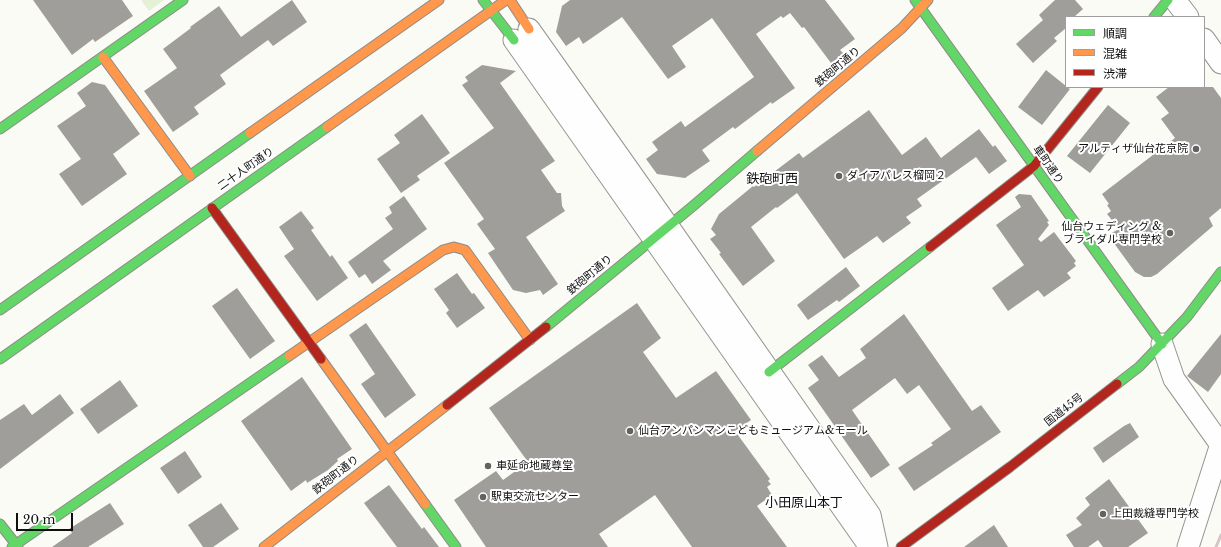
<!DOCTYPE html>
<html>
<head>
<meta charset="utf-8">
<style>
	body { margin:0 }
	#map { position:relative; width:1221px; height:547px; overflow:hidden; background:#fbfbf5; font-family:"Libre Baskerville","Noto Sans JP",serif }
	canvas { display:block }
	.legend { position:absolute; left:1065px; top:16px; width:140px; height:72px; box-sizing:border-box; background:#fff; border:1px solid #9f9f9f; margin:0; padding:5px 7px; list-style:none; font-size:12px; color:#0f0f0f }
	.legend li { display:flex; align-items:center; gap:8px; height:20px }
	.legend b { width:20px; border:1px solid #9f9f9f }
	.scale { position:absolute; left:16px; top:513px; width:57px; height:18px; box-sizing:border-box; border:2px solid #0f0f0f; border-top:0; padding-left:5px; font-size:12px; line-height:14px; white-space:nowrap; color:#0f0f0f; -webkit-text-stroke:3px #fff; paint-order:stroke }
</style>
</head>
<body>
<div id="map">
<canvas width="1221" height="547"></canvas>
<ul class="legend">
<li><b style="height:5px;background:#63d668"></b>順調</li>
<li><b style="height:5px;background:#ff974d"></b>混雑</li>
<li><b style="height:5px;background:#b3261e"></b>渋滞</li>
</ul>
<div class="scale">20 m</div>
</div>
<script>
const ctx = document.querySelector('canvas').getContext('2d');
ctx.lineJoin = 'round';
function paint(path, color) { ctx.fillStyle = color; ctx.fill(path, 'evenodd'); }
function strokePath(path, color, width, dash) { ctx.strokeStyle = color; ctx.lineWidth = width; ctx.lineCap = dash ? 'butt' : 'round'; ctx.setLineDash(dash || []); ctx.stroke(path); }
function write(font, color, halo, rows, align = 'center') {
  ctx.font = font + ' "Libre Baskerville","Noto Sans JP",serif'; ctx.lineWidth = 4; ctx.setLineDash([]); ctx.textBaseline = 'middle'; ctx.strokeStyle = halo; ctx.fillStyle = color; for (const [text, x, y, turn = 0] of rows) {
    ctx.save(); ctx.translate(x, y); ctx.rotate((+turn || 0) * Math.PI / 180); ctx.textAlign = isNaN(turn) ? turn : align; if (halo) ctx.strokeText(text, 0, 0); ctx.fillText(text, 0, 0); ctx.restore();
  }
}
paint(new Path2D(`
	M141 0H164L149 11Z`), '#e4f1d6');
paint(new Path2D(`
	M33 0H122L133 16 95 42 93 39 72 55Z
	M292 0 307 22 273 46 268 40 220 75 226 84 194 107 199 114 173 132 144 91 177 68 163 49 191 28 190 27 219 6 241 37Z
	M570 0H825L855 39 840 50 844 54 831 63 804 27 802 28 790 13 783 18 781 16 756 34 795 88 772 104 771 102 735 129 733 127 702 150 710 161 685 178 657 174 646 159 658 150 652 142 681 121 685 127 754 77 712 18 672 46 686 67 668 79 622 17 583 44 579 37 566 46 556 32 562 6Z
	M1055 0H1075L1083 9 1074 17H1066V28L1054 38 1057 41 1033 63 1016 44 1043 20 1039 15Z
	M482 65 516 71 500 83 555 161 541 170 557 193H561L562 206 565 211 526 237 558 284 543 295 540 290 526 293 513 290 488 253 495 249 477 224 484 219 444 163 494 128 462 85 468 81 465 77Z
	M1046 70 1066 86V87L1070 89 1042 125 1018 107Z
	M92 82 105 85 140 134 113 154 127 174 82 206 59 174 81 159 57 126 86 106 77 93Z
	M1169 87H1213L1221 98V208L1209 218 1213 226 1157 274 1151 277H1144L1135 272 1108 235 1119 229 1107 214 1111 211 1107 205 1109 204 1102 194 1175 138 1161 119 1169 113 1156 97Z
	M1108 105 1130 123 1090 173 1067 156Z
	M869 110 902 155 926 137 941 158 979 129 993 147 995 145 1007 161 989 174 976 157 917 199 922 206 906 217 911 223 883 243 877 236 844 259 797 193 777 208 776 207 751 227 775 261 743 286 719 254 721 253 710 239 716 235 711 229 719 214 753 186 754 187 799 153 803 158Z
	M422 114 450 153 417 176 420 180 401 193 377 159 400 143 394 135Z
	M1019 194 1031 195 1049 221 1047 222 1049 225 1038 239 1041 242 1054 232 1076 261 1074 263 1076 266 1067 273 1071 278 1044 297 1038 290 1008 311 992 288 1024 265 996 225 1021 207 1015 197Z
	M404 196 427 229 383 261 391 270 372 284 365 274 359 278 348 262 393 229 385 218 392 213 389 207Z
	M301 211 314 228 311 230 330 257 332 255 348 278 317 301 284 256 294 249 279 227Z
	M846 267 860 286 839 302 837 300 808 320 797 305Z
	M457 273 472 294 474 293 485 308 457 328 446 313 449 310 434 289Z
	M237 288 275 341 250 359 212 306Z
	M637 303 661 338 643 352 676 398 716 371 751 420 735 431 770 479 768 481 771 484 767 487 772 495 757 506 787 547H692L655 495 599 534 608 547H486L454 500 496 471 503 480 528 462 489 408Z
	M904 314 972 411 981 405 1001 432 914 491 898 468 933 445 931 443 951 429 919 385 907 394 895 378 852 410 890 465 871 478 808 388 819 380 808 365 822 355 839 377 866 358 860 349Z
	M366 323 416 395 385 418 361 384 375 374 349 335Z
	M1221 334V374L1208 392 1187 376Z
	M302 377 352 449 337 459 338 461 328 470 307 483 306 480 291 491 241 421Z
	M120 380 138 406 98 434 80 409Z
	M60 394 74 413 0 469V420L24 404 32 415Z
	M1130 423 1139 437 1103 463 1093 448 1124 426Z
	M185 451 202 477 178 494 160 468Z
	M1109 479 1148 533 1128 547H1103L1098 540 1088 547H1074L1066 535 1082 525 1076 518 1090 505 1085 498Z
	M389 485 422 529 424 527 439 547H397L364 503Z
	M110 503 124 524 88 547H52L72 533 69 529Z
	M221 503 239 529 213 547H203L188 525Z
	M994 525 1008 547H964Z`), '#9f9e9a');
const street = new Path2D(`
	M1175 0 1188 17
	M529 29 647 196 870 515 877 547
	M1204 39 1221 63
	M514 40 870 547
	M1162 344 1174 379 1221 445
	M1188 547 1221 444`);
const fast = new Path2D(`
	M483 0 514 40
	M915 0 1162 344
	M1154 17 1168 0
	M0 129 183 0
	M0 310 250 133
	M546 327 693 206 757 151
	M0 359 327 127
	M769 372 930 247
	M1117 384 1139 367 1187 317 1221 272
	M425 504 456 547
	M0 524 18 547
	M12 547 289 356`);
const slow = new Path2D(`
	M510 0 529 29
	M103 57 190 176
	M327 127 506 0
	M250 133 439 0
	M757 151 902 28 928 0
	M289 356 443 250 454 247 465 250 530 340
	M321 359 425 504
	M264 547 447 405`);
const jam = new Path2D(`
	M212 208 321 359
	M930 247 1034 166 1098 87
	M447 405 546 327
	M901 547 1010 467 1117 384`);
strokePath(street, '#959593', 23);
strokePath(fast, '#8c8c89', 11);
strokePath(slow, '#8c8c89', 11);
strokePath(jam, '#8c8c89', 11);
strokePath(street, '#fefefe', 21);
strokePath(fast, '#63d668', 9);
strokePath(slow, '#ff974d', 9);
strokePath(jam, '#b3261e', 9);
strokePath(new Path2D(`
	M1216 547 1221 535`), '#d7c6c5', 3);
for (const [x, y, r, color] of [
	[1196,149,4,"#626260"],
	[839,176,4,"#626260"],
	[1170,233,4,"#626260"],
	[630,431,4,"#626260"],
	[488,466,4,"#626260"],
	[483,497,4,"#626260"],
	[1103,514,4,"#626260"]
]) { const dot = new Path2D(); dot.arc(x, y, r, 0, 2 * Math.PI); ctx.fillStyle = color; ctx.fill(dot); strokePath(dot, '#fff', 1.5); }
write('11px', '#0f0f0f', '#fff', [
	["鉄砲町通り",838,67,-40],
	["車町通り",1048,165,55],
	["二十人町通り",246,169,-35],
	["鉄砲町通り",590,275,-40],
	["国道45号",1064,410,-38],
	["鉄砲町通り",336,475,-38]
]);
write('11px', '#0f0f0f', '#fff', [
	["アルティザ仙台花京院",1188,149,"right"],
	["ダイアパレス榴岡２",847,176],
	["仙台ウェディング &",1162,227,"right"],
	["ブライダル専門学校",1162,240,"right"],
	["仙台アンパンマンこどもミュージアム&モール",638,431],
	["車延命地蔵尊堂",496,466],
	["駅東交流センター",491,497],
	["上田裁縫専門学校",1111,514]
], 'left');
write('13px', '#0f0f0f', '#fff', [
	["鉄砲町西",772,179],
	["小田原山本丁",804,503]
]);
</script>
</body>
</html>
